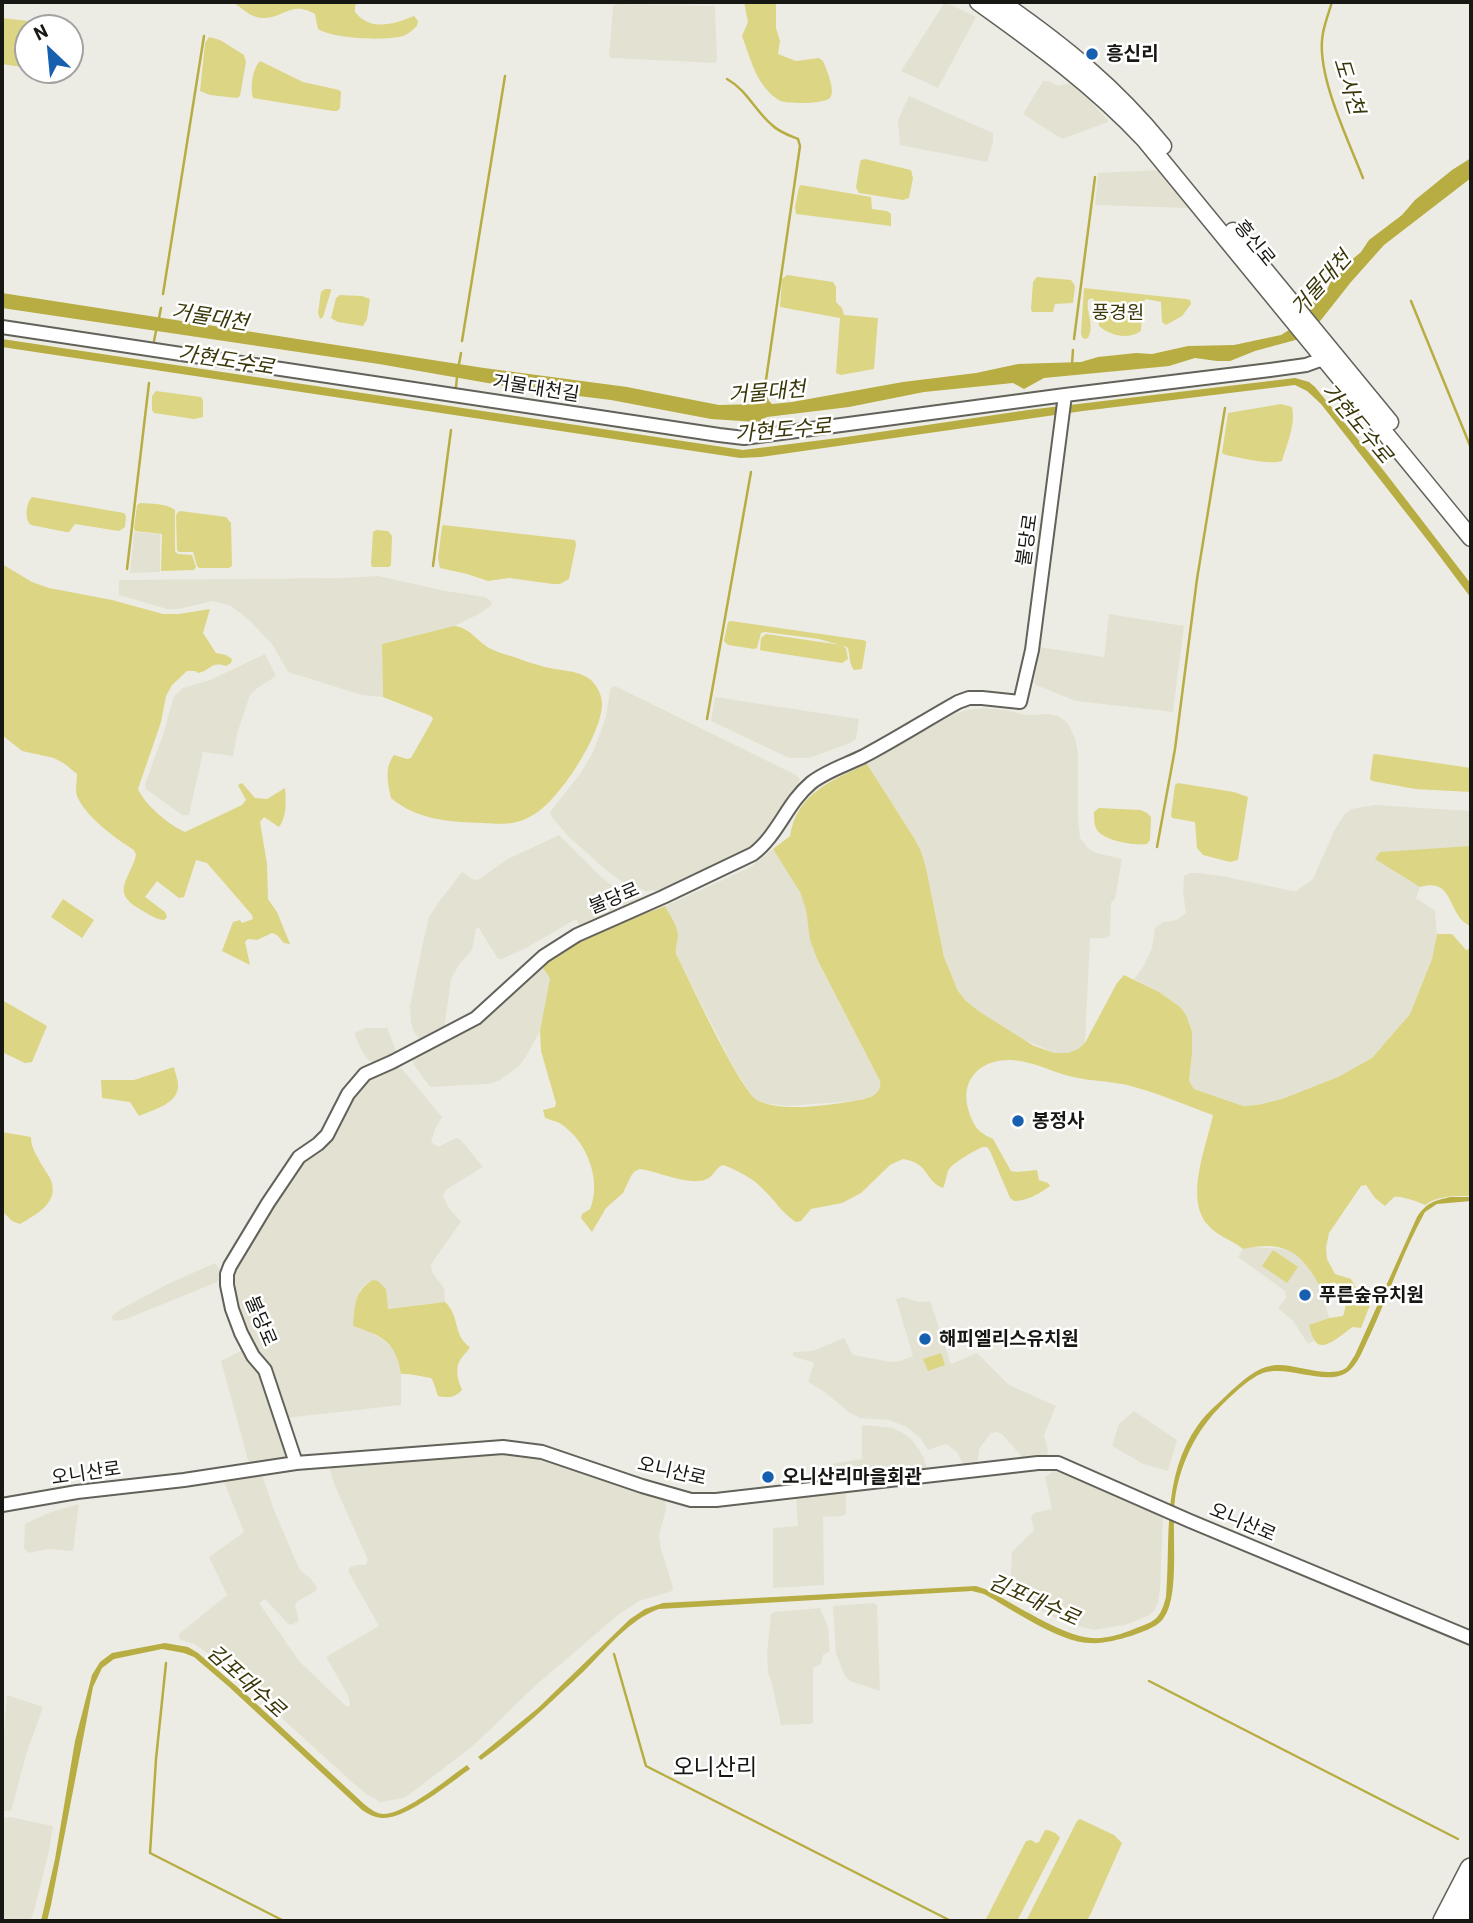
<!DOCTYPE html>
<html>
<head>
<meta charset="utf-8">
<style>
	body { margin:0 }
	#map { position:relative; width:1473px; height:1923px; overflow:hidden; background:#edece4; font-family:Barlow,sans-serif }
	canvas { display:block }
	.frame { position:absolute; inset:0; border:4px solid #171714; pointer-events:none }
	.north { position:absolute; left:14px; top:14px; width:70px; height:70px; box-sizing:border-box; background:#fff; border:2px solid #a2a2a1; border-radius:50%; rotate:334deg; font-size:19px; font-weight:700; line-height:28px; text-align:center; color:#171714 }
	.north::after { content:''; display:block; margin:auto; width:24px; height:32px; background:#1760b0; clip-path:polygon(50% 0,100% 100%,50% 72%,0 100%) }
</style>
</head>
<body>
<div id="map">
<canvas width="1473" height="1923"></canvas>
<div class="frame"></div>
<div class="north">N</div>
</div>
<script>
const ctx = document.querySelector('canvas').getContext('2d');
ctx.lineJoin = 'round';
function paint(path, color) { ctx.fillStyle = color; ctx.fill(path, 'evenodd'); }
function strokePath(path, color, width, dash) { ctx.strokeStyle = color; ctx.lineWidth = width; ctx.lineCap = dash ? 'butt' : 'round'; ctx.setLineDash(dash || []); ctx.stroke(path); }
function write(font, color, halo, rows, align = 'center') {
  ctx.font = font + ' Barlow,"Noto Sans KR",sans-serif'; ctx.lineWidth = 5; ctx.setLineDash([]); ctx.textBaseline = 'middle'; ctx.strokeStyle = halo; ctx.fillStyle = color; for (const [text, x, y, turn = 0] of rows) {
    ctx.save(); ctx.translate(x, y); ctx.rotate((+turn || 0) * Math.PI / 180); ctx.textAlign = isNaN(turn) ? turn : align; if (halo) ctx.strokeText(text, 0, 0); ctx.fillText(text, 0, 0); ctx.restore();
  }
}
paint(new Path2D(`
	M945 2 976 17 938 88 901 71Z
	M616 4 715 6 717 61 715 63 611 58 609 56 613 6Z
	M1043 81H1049L1058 86 1071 83 1091 102 1108 120V122L1062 139 1023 114Z
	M909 96 993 133V143L987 162 900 145 898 120Z
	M1157 170 1171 184 1188 208 1095 205 1098 173Z
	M134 532 160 534V572L130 573Z
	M378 576 446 591 485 597 491 601 492 605 477 615 454 626 382 644 383 697 362 695 288 672 272 644 249 620 231 606 213 601 178 609H167L119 595V580L340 578Z
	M1109 614 1184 626 1173 712 1076 701 1036 685 1034 682 1039 647 1104 657Z
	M265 654 276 676 256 689 250 695 237 734 233 756 203 752 189 815H182L146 789 145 784 163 735 174 696 183 688 210 680Z
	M615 686 796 775 800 779 794 794 756 847 665 890 646 891 621 881 607 871 568 836 551 816 550 812 580 774 593 752 606 717 610 690 612 687Z
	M715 697 859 719 856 739 850 743 809 758H789L711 721Z
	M984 708 1006 710 1025 715 1048 714 1058 716 1067 722 1075 738 1078 753V818L1080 838 1089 849 1096 853 1122 859 1115 899 1111 903 1110 936 1105 938H1090L1085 1043 1078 1049 1068 1053H1055L1020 1038 980 1012 966 1001 958 991 944 957 926 868 921 851 914 838 867 764 928 728 955 714 966 710Z
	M1375 805 1471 811V846L1376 859 1420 887 1416 898 1435 911 1437 934 1432 959 1410 1014 1372 1058 1338 1077 1282 1099 1257 1105 1243 1106 1194 1089 1189 1081 1192 1054V1032L1180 1007 1159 992 1134 979 1143 967 1152 948 1155 928 1163 922 1177 920 1186 913 1183 893 1184 876 1190 873H1198L1222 876 1288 890 1296 891 1313 879 1334 831 1344 815 1351 809Z
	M559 835 600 876 617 889 640 897 641 902 581 929 576 919 526 948 502 959H498L479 928 476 929 472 950 460 963 451 979 444 1030 424 1040 420 1039 414 1032 411 1023 410 1006 422 947 429 917 438 903 462 872 472 879 478 880 508 859Z
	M773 849 795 882 800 892 806 910 810 940 817 959 880 1081 882 1086 877 1093 867 1098 855 1101 786 1106 764 1103 755 1099 749 1092 733 1066 676 954 674 948 678 934 676 927 665 906 749 868Z
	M542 967 550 978 540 1031 525 1058 519 1066 500 1080 489 1084 430 1087 414 1065 413 1060 414 1057Z
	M366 1028H387L396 1050V1056L380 1063 369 1061 362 1051 354 1033Z
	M397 1068 402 1069 442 1117 435 1129 431 1142 438 1147 456 1138 460 1139 483 1167 447 1189 443 1195 448 1207 461 1222 431 1264 432 1272 444 1288 445 1302 387 1309 386 1289 373 1280 366 1284 360 1290 368 1331 385 1341 396 1353 401 1374V1405L285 1418 255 1354 232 1294 233 1268 287 1182 366 1080Z
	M1253 1247 1287 1249 1297 1254 1313 1272 1323 1292 1329 1318 1309 1325 1314 1341 1308 1344 1293 1321 1278 1308 1286 1298 1285 1291 1238 1257 1243 1249Z
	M215 1263 222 1272V1280L124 1320 113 1321 112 1316 121 1309 168 1284Z
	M903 1297 919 1302 930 1301 951 1364 977 1353 1009 1385 1056 1406 1046 1430 1044 1436 1048 1450 1047 1455 1042 1458 1024 1459 1002 1434 996 1432 991 1433 979 1449 977 1465 965 1467 957 1452 946 1444 928 1450 921 1439 907 1427 889 1420 860 1418 850 1413 823 1391 808 1382 814 1363 793 1356V1352L813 1351 844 1338 853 1355 892 1362 900 1361 913 1356 896 1299Z
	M241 1351H245L261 1370 289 1455 287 1459 250 1467 221 1361Z
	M1134 1411 1177 1440 1168 1471 1143 1464 1112 1446 1119 1424Z
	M862 1425 893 1428 903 1433 911 1439 918 1448 924 1458 928 1471 837 1483 830 1464 862 1459Z
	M498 1452 539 1456 665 1498 666 1509 659 1536 661 1549 673 1587 672 1591 639 1601 618 1615 535 1686 474 1745 410 1794 403 1798 381 1802 366 1794 353 1783 219 1661 194 1644 181 1640 178 1635 227 1595 209 1557 244 1532 223 1479 261 1472 274 1510 297 1564 301 1571 311 1579 317 1588 316 1591 298 1601 295 1605 299 1621 291 1625 288 1624 265 1599 259 1603 299 1661 347 1707 350 1705 348 1695 326 1657 379 1626 348 1571 350 1567 357 1565H365L368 1560 335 1486 330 1471 332 1466 476 1456Z
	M1057 1469 1163 1516 1160 1589 1158 1603 1154 1611 1148 1616 1125 1625 1093 1630 1061 1621 1010 1593 1012 1552 1034 1530 1031 1518 1034 1513 1052 1509 1045 1477Z
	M846 1492V1514L842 1516 823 1517 824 1585 773 1588V1528L798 1526 796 1496Z
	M79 1504 73 1551 48 1549 28 1553 24 1548 25 1524 51 1512Z
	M873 1603 877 1605 880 1691 850 1681 845 1676 836 1654 833 1606Z
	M820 1608 828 1627 830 1651 823 1655 821 1664 813 1668V1722L811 1724 781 1725 771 1680 768 1672 767 1652 771 1614 775 1612Z
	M7 1695 43 1707 26 1755 11 1811H2L4 1731Z
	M10 1817 53 1826 49 1851 34 1911 30 1921H2V1818Z`), '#e3e2d2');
paint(new Path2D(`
	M233 2H359L355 6V12C371 32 394 24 414 16L418 21 417 26C413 30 408 34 403 36 385 41 334 39 318 29L315 14C289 0 285 19 262 18 251 18 242 8 233 2Z
	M744 2H776V28L780 41 778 54 796 61 819 58 823 61C826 68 836 91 830 98 825 104 789 104 781 101 777 99 771 95 768 91 754 77 749 54 742 36L748 22Z
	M2 18 28 21V68L2 64Z
	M209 37 220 40 244 55 246 62 240 96 237 98 210 95 200 91 205 43Z
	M260 61 303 82 339 90 341 92 340 108 337 111H333L253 98C250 88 252 69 260 61Z
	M865 159 911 170 913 178 909 198 903 200 859 193 856 187 860 163 861 160Z
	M801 185 871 197 872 209 887 211 891 214V226L796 214 795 207 799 187Z
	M787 275 833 282 836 287V302L842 308 844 315 878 318 874 369 841 375 836 373 840 318 780 307 782 279Z
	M1037 277 1071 280 1075 286 1073 303 1055 304 1053 312H1032L1031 309 1033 282Z
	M1084 288 1186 299 1190 300 1191 304 1182 316 1166 325 1162 322 1161 302 1146 299 1143 302 1141 331C1128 340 1111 336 1099 326L1094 300 1092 298 1088 300C1086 314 1095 325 1088 338L1084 339 1082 337 1081 333Z
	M325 289H331V291L323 317 320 319 318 313 321 292Z
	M340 295 362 296 370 299 367 319 363 326 338 322 331 318 336 298Z
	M156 391 201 397 203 400V417L194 419 154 413 152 410V396Z
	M1281 404 1292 407C1296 424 1287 444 1282 461 1268 465 1241 458 1226 455L1222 453 1228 413Z
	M32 497 124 513 126 516 125 527 119 531 75 524 69 532H66L31 525C24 519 26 503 32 497Z
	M140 503C151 504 166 503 175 510V551L178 554 192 555 196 567 194 570 161 571 162 534 135 531 134 528 137 505Z
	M180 511 226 517 231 523 232 566 229 568H199L197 566 193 552H179L177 550 176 516 177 513Z
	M443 525 575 540 576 545 569 579 560 584H553L509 578 488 581 467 574 440 568 438 558 442 527Z
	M376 530 388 531 392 536 391 565 389 567H372L371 564 373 532Z
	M2 564 32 582 49 588 112 600 163 614H179L210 609 203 633 216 653 226 655 232 659 231 663 226 666C210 661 211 671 198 673L195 671H187L172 685 166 696 161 722 138 789C145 805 169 825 185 832L242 805 246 800 238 785 242 783 255 798 267 799 285 788C286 801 287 817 279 827L264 817 260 822 267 864 268 899 277 912 290 944 284 943 277 935 272 933 257 940 248 939 245 942 250 965 222 951 233 922 240 920 242 923 253 919 252 915 207 863 196 860 184 897 179 898 157 881 145 897 165 912 167 917 164 920C154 919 147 913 138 908 110 892 131 877 136 855L134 850C116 839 85 816 77 796 75 790 77 781 77 774L65 764 54 758 22 751 2 735Z
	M731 621 862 640 866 641V644L862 669 854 670C848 663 851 654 847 647L819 639 765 632 761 633 757 648 754 649 728 645 724 641 728 622Z
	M454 626C469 627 477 641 489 648 497 652 506 655 514 657 524 661 535 664 545 667 560 671 579 670 591 680 597 686 602 695 602 704 602 734 559 801 533 815 514 826 502 824 482 823 450 822 417 820 391 798 388 783 384 768 394 755L407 759 411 758 433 719 431 716 383 697 382 644Z
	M766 634 841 645 846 648 848 659 842 663 764 651 760 650 761 638Z
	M1375 754 1471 768V792L1415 789 1372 781 1370 779 1373 755Z
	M867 764 914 838 921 851 926 868 944 957 958 991 966 1001 980 1012 1034 1046 1055 1053H1068L1078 1049 1085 1043 1117 983 1124 975 1159 992 1180 1007 1186 1015 1192 1032V1054L1189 1081 1194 1089 1243 1106 1257 1105 1282 1099 1338 1077 1372 1058 1410 1014 1432 959 1437 934H1452L1466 950 1471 948V1196C1455 1196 1439 1195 1425 1205 1420 1202 1399 1195 1394 1197 1393 1198 1386 1205 1385 1206L1375 1198 1366 1185 1361 1186 1329 1233 1326 1248 1327 1259 1335 1274 1351 1279 1362 1299 1370 1305 1361 1328 1353 1327C1344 1332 1323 1354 1315 1341 1312 1337 1310 1330 1309 1325L1329 1318 1343 1316C1352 1297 1334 1267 1323 1292 1303 1254 1288 1239 1243 1249 1232 1240 1217 1236 1208 1225 1184 1198 1207 1145 1213 1115 1185 1105 1156 1092 1127 1085 1109 1081 1091 1081 1073 1077 1052 1072 1033 1061 1011 1060 979 1059 959 1081 969 1112 974 1127 979 1133 993 1139L1011 1171 1017 1172 1037 1170 1039 1180 1048 1183 1050 1186C1039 1194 1027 1201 1014 1201L1010 1198 990 1151 987 1147H983C975 1150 952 1163 948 1171 946 1177 946 1182 943 1188 923 1180 931 1164 903 1159L890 1165 861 1193 842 1203 811 1209 801 1221 796 1222C783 1214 776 1202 765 1191 753 1178 739 1171 723 1165 715 1168 714 1176 707 1179 691 1187 657 1171 640 1169L635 1171 631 1176 623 1193 606 1208 592 1232 581 1218 582 1214 590 1209C602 1181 587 1141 561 1124 556 1121 550 1120 545 1118L543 1110 555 1107 556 1103 541 1051 540 1031 550 978 542 967C578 936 621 923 665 906 670 915 677 925 678 935 678 942 675 946 676 954 689 979 739 1089 757 1100 780 1113 829 1105 854 1101 865 1099 883 1096 880 1081L817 959 810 940 806 910 800 892 773 849 790 836C797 793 832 780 867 764Z
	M1178 783 1234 792 1248 797 1238 860 1230 862 1203 855 1197 848 1195 822 1172 818 1171 815 1175 785Z
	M1099 808 1141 810 1147 813 1151 817 1150 840 1147 844C1136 846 1104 841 1097 830 1094 825 1094 818 1094 812Z
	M1471 846V927C1467 924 1461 921 1458 915 1448 900 1447 879 1420 887L1375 859 1380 852Z
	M63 899 94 920 82 938 51 917Z
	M2 1000 47 1026 32 1062 25 1063 2 1052Z
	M174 1067C175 1073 178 1079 178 1085 179 1104 152 1110 139 1116L130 1102 102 1098 101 1080H134Z
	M2 1132 31 1137C31 1145 34 1151 38 1158 41 1165 46 1171 50 1178 61 1202 37 1214 20 1224L12 1221 2 1211Z
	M1273 1250 1298 1267 1287 1283 1262 1266Z
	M373 1280 378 1281 386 1289 388 1309 445 1302C461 1317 452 1335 470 1347 468 1351 465 1353 463 1356 454 1366 457 1378 462 1390 455 1398 448 1398 438 1396L433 1381 431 1378C425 1377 405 1373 401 1374 396 1342 383 1336 353 1326 355 1306 354 1291 373 1280Z
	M941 1353 945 1365 928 1371 923 1359Z
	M1080 1819 1114 1835 1122 1843 1092 1911 1087 1921H1026L1077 1821Z
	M1045 1830C1051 1830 1057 1833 1060 1838L1017 1921H985L1026 1841 1031 1840 1036 1843 1039 1842Z`), '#dcd583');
paint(new Path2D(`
	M1471 158V178L1384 245 1351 282 1321 320 1299 339 1255 351 1230 361H1217L1195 358 1169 366 1159 367 1044 378 1024 389 1013 383 924 392 849 407 767 417 757 422 711 419 611 400 522 389 379 364 2 308V293L484 368 627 387 719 405 757 404 763 402 764 396H767L769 401 772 404 792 402 903 382 976 373 1018 364 1081 362 1098 357 1136 353 1152 354 1188 346 1234 345 1281 335 1289 330 1299 318 1306 306 1325 294 1331 281 1341 273 1348 263 1361 252 1369 240 1402 215 1415 200 1452 170Z
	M2 339 743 450 846 437 1028 410 1295 378 1309 382 1315 387 1384 471 1471 584V598L1432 546 1321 404 1307 391 1295 385 1083 411 761 457 740 458 2 347Z
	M1451 1197H1471V1201L1437 1204 1425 1212C1404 1250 1389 1293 1371 1333 1365 1344 1360 1361 1350 1370 1329 1389 1290 1364 1263 1373 1248 1378 1221 1405 1211 1417 1192 1439 1179 1470 1175 1499 1171 1529 1181 1597 1163 1619 1156 1628 1141 1632 1131 1636 1117 1640 1103 1644 1089 1643 1059 1642 1011 1609 984 1594L972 1591 659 1609C631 1618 605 1650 584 1671 551 1702 518 1734 481 1760L478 1757 538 1708 630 1619 645 1609 663 1603 976 1586 985 1589C1014 1603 1061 1636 1092 1638 1106 1639 1122 1634 1134 1629 1155 1621 1160 1620 1166 1597 1171 1539 1161 1477 1198 1425 1207 1412 1220 1402 1231 1391 1245 1379 1258 1366 1277 1365 1296 1364 1329 1379 1346 1368 1350 1364 1352 1359 1355 1355L1417 1217C1426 1203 1435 1200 1451 1197Z
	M165 1643 188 1647 198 1653 250 1698 364 1804C370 1809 377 1814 384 1814 407 1813 448 1778 467 1765L470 1769C450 1783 406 1819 383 1818 375 1818 368 1814 362 1810L228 1686 194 1657 184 1653 162 1649 114 1659 102 1668 93 1687 51 1905 47 1921H41L55 1859 75 1741 92 1675 100 1662 112 1653Z`), '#b7ad43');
strokePath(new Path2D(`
	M1332 2C1329 12 1325 22 1323 33 1315 73 1348 139 1363 178
	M727 79C747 90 755 111 772 125 779 132 788 135 798 139L800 146 766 380
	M163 294 204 36
	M1411 301 1471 448
	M159 318 161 308
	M1074 339 1095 177
	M154 341 156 331
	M462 341 505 76
	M459 364 461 353
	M1072 364 1073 350
	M456 387 457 377
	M758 429 760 418
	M433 566 451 430
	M127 569 149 383
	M707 719 751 472
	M1157 847 1175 749 1197 579 1225 408
	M614 1654 646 1766 951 1921
	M166 1663 156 1759 150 1853 284 1921
	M1149 1681 1458 1839`), '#b7ad43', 2.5);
const minor = new Path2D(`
	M2 327 719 435 744 438 1065 395 1270 370 1306 365 1331 356
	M296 1463 265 1370 253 1356 241 1333 232 1309 227 1285V1274L230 1266 268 1203 299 1157 318 1144 327 1135 348 1094 365 1074 392 1062 476 1018 544 956 577 935 663 897 753 854C778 835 787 803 811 783 826 771 846 765 864 756 896 739 926 720 958 702L969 698H982L1020 702 1032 650 1065 395
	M2 1505 77 1492 184 1480 296 1463 503 1447 542 1452 642 1486 691 1500H716L1038 1463H1058L1190 1521 1471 1638`);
const secondary = new Path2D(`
	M978 2C1037 44 1094 86 1144 139L1471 538
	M1001 2C1063 45 1115 87 1163 146
	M1233 231 1390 422`);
const motorway = new Path2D(`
	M1444 1921 1471 1869
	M1462 1921 1471 1902`);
strokePath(minor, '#62625b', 16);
strokePath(secondary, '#62625b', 19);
strokePath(motorway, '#62625b', 24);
strokePath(minor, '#fff', 12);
strokePath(secondary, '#fff', 16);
strokePath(motorway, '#fff', 21);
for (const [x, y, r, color] of [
	[1092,54,7,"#1760b0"],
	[1018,1121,7,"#1760b0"],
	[1305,1295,7,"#1760b0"],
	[925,1339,7,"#1760b0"],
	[768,1477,7,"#1760b0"]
]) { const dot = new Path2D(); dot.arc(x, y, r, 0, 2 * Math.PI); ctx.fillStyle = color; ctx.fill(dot); strokePath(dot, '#fff', 2.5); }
write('bold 19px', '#171714', '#fff', [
	["흥신리",1106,54],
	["봉정사",1032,1121],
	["푸른숲유치원",1319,1295],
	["해피엘리스유치원",939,1339],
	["오니산리마을회관",782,1477]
], 'left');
write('19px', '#171714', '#fff', [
	["흥신로",1255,243,51],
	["거물대천길",536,388,9],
	["불당로",1027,540,-82],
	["불당로",614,898,-23],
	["불당로",261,1321,67],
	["오니산로",672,1471,13],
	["오니산로",86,1473,-8],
	["오니산로",1243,1522,23]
]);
write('19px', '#3a3608', '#fff', [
	["풍경원",1118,313]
]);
write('italic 21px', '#3a3608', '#fff', [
	["도사천",1349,86,73],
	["거물대천",1321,283,-48],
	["거물대천",210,317,9],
	["가현도수로",226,360,9],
	["거물대천",767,392,-5],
	["가현도수로",1357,423,50],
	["가현도수로",783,430,-5],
	["김포대수로",1034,1600,24],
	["김포대수로",246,1681,42]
]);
write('23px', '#171714', '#fff', [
	["오니산리",715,1767]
]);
</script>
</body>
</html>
